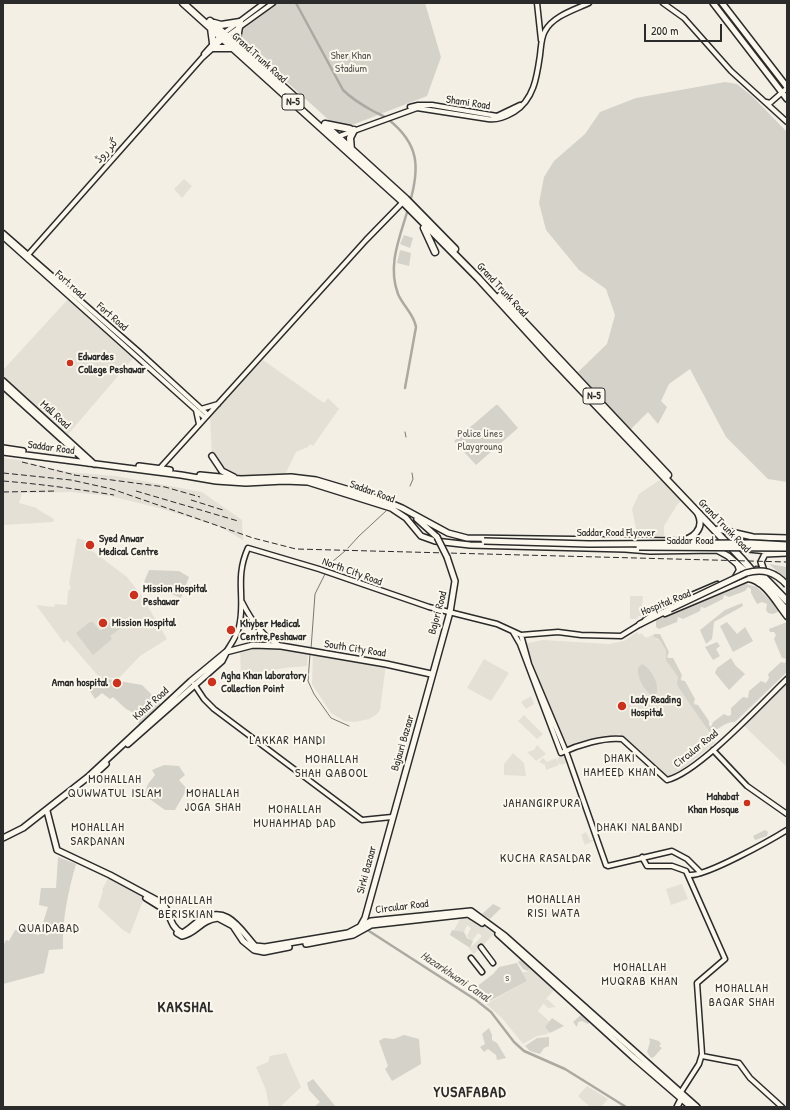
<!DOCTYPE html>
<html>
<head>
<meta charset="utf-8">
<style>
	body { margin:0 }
	#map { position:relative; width:790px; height:1110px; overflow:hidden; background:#f3efe4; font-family:"Patrick Hand",sans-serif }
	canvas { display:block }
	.frame { position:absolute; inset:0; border:4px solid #2b2b2b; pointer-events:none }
	.scale { position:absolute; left:644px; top:24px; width:78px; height:18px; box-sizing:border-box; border:2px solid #2b2b2b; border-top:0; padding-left:5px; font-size:12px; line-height:14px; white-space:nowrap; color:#2b2b2b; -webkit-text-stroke:3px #fbf7ec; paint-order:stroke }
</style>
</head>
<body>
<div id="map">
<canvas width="790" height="1110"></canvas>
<div class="frame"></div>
<div class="scale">200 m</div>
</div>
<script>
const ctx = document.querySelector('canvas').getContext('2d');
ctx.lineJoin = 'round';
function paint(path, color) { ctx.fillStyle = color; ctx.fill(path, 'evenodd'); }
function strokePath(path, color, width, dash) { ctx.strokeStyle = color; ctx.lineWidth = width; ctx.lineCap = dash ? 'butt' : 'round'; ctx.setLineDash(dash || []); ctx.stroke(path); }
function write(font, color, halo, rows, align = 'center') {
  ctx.font = font + ' "Patrick Hand","Playpen Sans Arabic",sans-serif'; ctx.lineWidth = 4; ctx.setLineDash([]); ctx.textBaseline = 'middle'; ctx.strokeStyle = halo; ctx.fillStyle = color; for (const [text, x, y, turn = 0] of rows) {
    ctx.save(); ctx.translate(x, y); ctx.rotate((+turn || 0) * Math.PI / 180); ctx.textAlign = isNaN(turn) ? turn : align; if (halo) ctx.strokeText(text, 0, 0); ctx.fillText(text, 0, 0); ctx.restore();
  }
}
paint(new Path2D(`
	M184 179 192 186 182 198 174 189Z
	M70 297 136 355 65 438 3 381V370Z
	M263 360 324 403 328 398 339 409 313 446 310 444 308 447 296 452 284 477 241 479 222 471 212 456 210 416Z
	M3 458 18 460 68 472 116 476 202 492 242 520 243 540 218 526 155 507 110 496 70 492 22 493 19 503 37 508V509L54 519 53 522 3 525Z
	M664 477 684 498 677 505 664 526V536L638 537 632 509 639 494Z
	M77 538 86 541 87 547 127 577 141 595 167 639 140 656 119 678H100L67 640 64 643 36 605 54 607 55 604 67 605 68 591 71 588 69 584Z
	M630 596H643L641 616H638L637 619H630Z
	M637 632 639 635 641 633 646 638 654 634 657 640 660 639 667 653 666 658 672 661 682 679 680 682 686 685 695 703 693 707 715 743 673 777H665L627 741H623L619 734 567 749 545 694 523 644 543 640 609 644 624 641Z
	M253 645 308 652 307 666 284 668 241 677 240 647Z
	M313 652 386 664 380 710 377 714 369 719 355 722 344 721 331 713 312 684Z
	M484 659 509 673 491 701 467 688Z
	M787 680V767L741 723Z
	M531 696 534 704 526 709 521 702Z
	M524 715 543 734 537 739 518 721Z
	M537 745 546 754 536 761 527 752 534 750Z
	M513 753 524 763 526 776 504 775V764Z
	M557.5 760a4.5 4.5 0 1 1 9 0a4.5 4.5 0 1 1-9 0Z
	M543 758 547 762 556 758 559 765 546 770 545 765 539 762Z
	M586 832 590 840H595L585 845 581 835Z
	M108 878 144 898 130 934 123 930 98 907 103 891 102 890Z
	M682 884 688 899 671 905 666 889Z
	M468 914 494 934 474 954 469 949 482 936 478 933 472 941 467 936 471 928 467 925 464 932 461 933 454 930 461 917Z
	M531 966 556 988 545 1000 547 999 556 1007 548 1008 543 1003V1004L538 1011 550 1022 545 1027 549 1031 548 1034 537 1036 523 1044 502 1018 486 1004 527 981 522 972H527Z
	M286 1053 301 1087 280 1107H269L266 1090 256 1067 268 1062 270 1056Z
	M587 1086 608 1099 601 1107H590L578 1096Z`), '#e4e0d6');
paint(new Path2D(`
	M279 3H425L441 57 427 96 347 127 331 122 235 35Z
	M725 82 737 84 752 96 787 132V482L768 479 726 437 690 369 669 384 661 401 667 407 658 424 648 412 630 430 578 372 607 344 615 315 606 289 579 270 546 230 539 203 544 177 554 161 585 134 600 112 636 98Z
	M404 235 413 238 410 248 400 244Z
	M400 250 411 253 409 266 397 263Z
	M496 405H498L518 428 476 465 454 441Z
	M769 564 787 567V580Z
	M149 570 179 571 189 577 181 598 144 582Z
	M746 584 757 587 780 611 773 614 768 613 766 610 767 604 762 602 757 604 751 593V589L748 587 745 591 729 597 724 595 723 599 705 608 701 607 700 611 683 619 678 617 677 622 659 629 656 627V620Z
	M742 603 743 606 714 622 712 639 706 644 700 630 725 610Z
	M113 620 121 628 110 636 112 639 93 655 76 633 90 622H93L100 631Z
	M727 622 737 634 745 627 753 641 733 652 720 626Z
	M787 622V672L735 722C724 721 719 731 709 732L679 688 677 684 678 677 666 660V651L660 640 654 637V634H660L669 652 667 657 669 658H673L682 675 680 680 685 681 695 699 693 704 698 705 709 721V725L711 727 713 722 724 714 728 716 731 715V708L743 697 748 698 749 691 761 681 766 683 769 678 768 674 781 662 785 663 786 659 782 658 774 639 776 635 774 632H770L769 629Z
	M717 642 720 646 716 649 720 656 713 660 705 647Z
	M731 658 735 665 745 674 729 690 715 673 717 668Z
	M642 664C651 669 659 682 657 693L652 695C644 691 637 677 638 668Z
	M102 678 142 685 161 704 139 724 132 712 126 709 113 697 110 699 102 693 95 699 83 680Z
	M164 765 179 766 185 775 179 780 187 789 175 810H165L144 795 148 784 155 775 152 770Z
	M765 830 768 832 767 836 755 840 753 836Z
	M58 857 76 864C68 892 62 920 63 949L49 950 44 973 3 984V946L6 940 9 941 15 930 39 935 48 907 39 905 41 888H56Z
	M493 904 501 908 490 919 482 914Z
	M452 930 464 932 467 938 473 941 470 948 450 935Z
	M522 959 530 966 528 971 523 969 518 962Z
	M517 963 527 981 486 1003 471 991 493 974 499 967Z
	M583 1013 591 1020 588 1024 582 1021 578 1022 577 1027 573 1022Z
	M552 1018 564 1026 550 1033 545 1027Z
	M489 1028 492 1035V1040L497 1043 506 1058 497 1060 496 1055 488 1049 484 1052 480 1047 485 1044 482 1034Z
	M404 1035 419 1039 421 1064 392 1081 385 1069 388 1066 379 1041 384 1038 394 1039Z
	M549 1037V1046L544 1048 540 1054 530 1051 525 1046 537 1038Z
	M649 1038 659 1041 661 1044 659 1046 662 1048 654 1057 651 1058 647 1052 650 1042Z
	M313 1079 336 1107H314L320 1102 309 1090 307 1083Z`), '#d5d2c9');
strokePath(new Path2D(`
	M405 432 406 437
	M410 486 413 479 412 473
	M348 548 359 536 386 511
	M328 570 332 562 345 551
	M311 649 315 594 325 574
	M310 654 308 681 314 694 331 718 349 726`), '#787772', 1);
strokePath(new Path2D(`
	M296 3 343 90C352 99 362 105 373 111 378 114 385 116 389 120 419 144 420 167 410 202
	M718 3 787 93
	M405 388 416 327C414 314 403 306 398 294 387 265 400 237 408 209
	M369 931 476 1000 491 1012 514 1042 524 1051 565 1069 626 1107`), '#aca9a2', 2.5);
const minor = new Path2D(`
	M537 3 541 40
	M663 3 684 18 731 71 787 122
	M204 54 220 36 264 3
	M766 102 770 103 787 88
	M410 107 418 105H432L497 116 520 105
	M337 137 417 108 488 119C498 120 505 117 514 112 534 100 537 76 540 55 541 47 541 38 545 31 553 16 574 10 589 3
	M3 233 139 352 208 415
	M3 237 205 418
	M26 257 202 58 223 39 273 3
	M201 409 218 404
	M196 410 199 424
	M160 468 366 240 404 201
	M735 577 739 570 737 564
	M242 602C250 618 263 637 279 645
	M665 614 748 579C765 581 777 605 787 617
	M645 620 661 608 717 584
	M513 632 520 644 561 753C578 745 604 737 622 739L667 780C698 773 762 703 787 679
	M521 635 529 664 567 754 606 865 608 866 672 851 687 859 701 873
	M226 652C231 644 237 636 239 627 246 598 234 579 248 548L319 569 429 607 497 624 521 635 558 632 581 635 621 636 642 623
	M194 684 204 699 214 709 362 820 392 817
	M713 750 747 786 787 814
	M642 857 647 866H672L686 871 725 959 697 983 702 1054 699 1064 681 1092
	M689 875C705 877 771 840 787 830
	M481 947 493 963
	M471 958 482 972
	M702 1056 739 1063 750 1078 782 1107`);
const major = new Path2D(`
	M713 3 787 99
	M722 3 787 87
	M3 381 94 464
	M3 386 88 463
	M3 448 23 451
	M3 452 181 475 216 481 246 483 284 481 308 482 391 508 406 518 421 536 435 541 470 545 625 549 650 551 717 550 728 556 759 583
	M212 456 222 471 234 477
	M139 466 170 470
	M200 475 241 479 291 477 316 480 383 500 402 508 448 533 467 538 679 541C693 539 705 529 698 514
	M417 519 437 537
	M718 529 753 537 787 538
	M748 549 768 551
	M765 574 761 562 765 554 787 553
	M640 624 670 609
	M128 744 222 661 226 653
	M88 777 94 775 106 764
	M47 811 57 850 110 875 162 903C171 911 168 926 182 933 189 930 194 924 200 920 227 904 239 928 255 946L265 947 348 933 371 921 471 911 505 936 697 1107
	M3 838 23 828 88 777 191 681 226 652 253 645 281 646 386 664 431 674
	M146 898 162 908 164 913
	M360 927 365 918 450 612 455 581 447 557
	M177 933 182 936C197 933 200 920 218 918L233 926 243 941 254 950 264 952 289 947
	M498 934 633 1057 691 1107
	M306 944 353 935 371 925 468 914 482 923
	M677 1107 683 1095`);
const highway = new Path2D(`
	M183 3 403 202 478 278 551 358 741 558 787 611
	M210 21 297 99
	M214 23 221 25 240 22
	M211 28 213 43
	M236 44 239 27
	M213 48H232
	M325 124 350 129
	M327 127 406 199 455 249
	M351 150 350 138 354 130
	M424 228 435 252
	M500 296 668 475
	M757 570 787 601`);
strokePath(minor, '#2b2b2b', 7);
strokePath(major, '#2b2b2b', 8);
strokePath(highway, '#2b2b2b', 9);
strokePath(minor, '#fbf7ec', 4);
strokePath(major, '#fbf7ec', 5);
strokePath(highway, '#fbf7ec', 6);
strokePath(new Path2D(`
	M22 462 75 475
	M3 473 71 480 112 489 253 538 296 549 787 562
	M74 475 165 487 200 497
	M3 481C40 484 77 489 114 495
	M136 491 238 521
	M3 492 57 491
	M191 500 223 510`), '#2b2b2b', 1, [6, 3]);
const majorBridge = new Path2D(`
	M437 537 447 557
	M484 541 589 544 751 543 787 545
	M639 547 787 548
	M670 609 746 573C763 568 775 572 787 585`);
strokePath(majorBridge, '#2b2b2b', 8, []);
strokePath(majorBridge, '#fbf7ec', 5);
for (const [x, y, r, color] of [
	[70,363,4,"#c8321e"],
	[90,545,5,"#c8321e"],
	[134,595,5,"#c8321e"],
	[103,623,5,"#c8321e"],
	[231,630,5,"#c8321e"],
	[212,682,5,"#c8321e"],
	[117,683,5,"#c8321e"],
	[622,706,5,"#c8321e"],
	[747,803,4,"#c8321e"]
]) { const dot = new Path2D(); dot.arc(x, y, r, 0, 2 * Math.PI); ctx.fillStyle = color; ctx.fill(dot); strokePath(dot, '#fbf7ec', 1.5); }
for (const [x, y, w] of [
	[293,102,22],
	[594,396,22]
]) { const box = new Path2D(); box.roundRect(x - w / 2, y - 8, w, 16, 3); ctx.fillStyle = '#fbf7ec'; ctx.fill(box); strokePath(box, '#2b2b2b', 1); }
write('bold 10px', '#2b2b2b', null, [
	["N-5",293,102],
	["N-5",594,396]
]);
write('11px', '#565552', '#fbf7ec', [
	["Sher Khan",351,56],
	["Stadium",351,69],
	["Police lines",480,434],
	["Playgroung",480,447],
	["s",507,978]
]);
write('11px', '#2b2b2b', '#fbf7ec', [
	["Grand Trunk Road",259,58,42],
	["Shami Road",468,103,9],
	["گنر روڈ",107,151,-48],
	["Fort road",70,285,42],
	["Grand Trunk Road",502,290,47],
	["Fort Road",112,317,41],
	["Mall Road",55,415,42],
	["Saddar Road",51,448,8],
	["Saddar Road",372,492,20],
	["Grand Trunk Road",724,526,46],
	["Saddar Road Flyover",616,533],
	["Saddar Road",690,541],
	["North City Road",352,572,20],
	["Hospital Road",666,603,-22],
	["Bajori Road",438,613,-75],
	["South City Road",355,649,9],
	["Kohat Road",151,704,-42],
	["Bajauri Bazaar",403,743,-74],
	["Circular Road",696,749,-39],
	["Sirki Bazaar",367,870,-75],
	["Circular Road",402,907,-7]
]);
write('bold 11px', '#2b2b2b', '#fbf7ec', [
	["Edwardes",78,357],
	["College Peshawar",78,370],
	["Syed Anwar",99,539],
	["Medical Centre",99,552],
	["Mission Hospital",143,589],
	["Peshawar",143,602],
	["Mission Hospital",112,623],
	["Khyber Medical",240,624],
	["Centre,Peshawar",240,637],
	["Agha Khan laboratory",221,676],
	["Collection Point",221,689],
	["Aman hospital",108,683,"right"],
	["Lady Reading",631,700],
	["Hospital",631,713],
	["Mahabat",739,797,"right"],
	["Khan Mosque",739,810,"right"]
], 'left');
ctx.letterSpacing = '1px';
write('12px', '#2b2b2b', '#fbf7ec', [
	["LAKKAR MANDI",288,741],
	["DHAKI",620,759],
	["HAMEED KHAN",620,773],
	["MOHALLAH",332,760],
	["SHAH QABOOL",332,774],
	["MOHALLAH",115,780],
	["QUWWATUL ISLAM",115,794],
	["MOHALLAH",213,794],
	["JOGA SHAH",213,808],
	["JAHANGIRPURA",542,804],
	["MOHALLAH",295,810],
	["MUHAMMAD DAD",295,824],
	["MOHALLAH",98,828],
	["SARDANAN",98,842],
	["DHAKI NALBANDI",640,828],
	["KUCHA RASALDAR",546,859],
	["MOHALLAH",554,900],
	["RISI WATA",554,914],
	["MOHALLAH",186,901],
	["BERISKIAN",186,915],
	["QUAIDABAD",49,929],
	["MOHALLAH",640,968],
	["MUQRAB KHAN",640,982],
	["MOHALLAH",742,989],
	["BAQAR SHAH",742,1003]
]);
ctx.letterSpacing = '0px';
write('italic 12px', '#585755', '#fbf7ec', [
	["Hazarkhwani Canal",455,977,34]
]);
ctx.letterSpacing = '1px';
write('bold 15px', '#2b2b2b', '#fbf7ec', [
	["KAKSHAL",186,1008],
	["YUSAFABAD",470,1093]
]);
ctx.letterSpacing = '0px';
</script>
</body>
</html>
